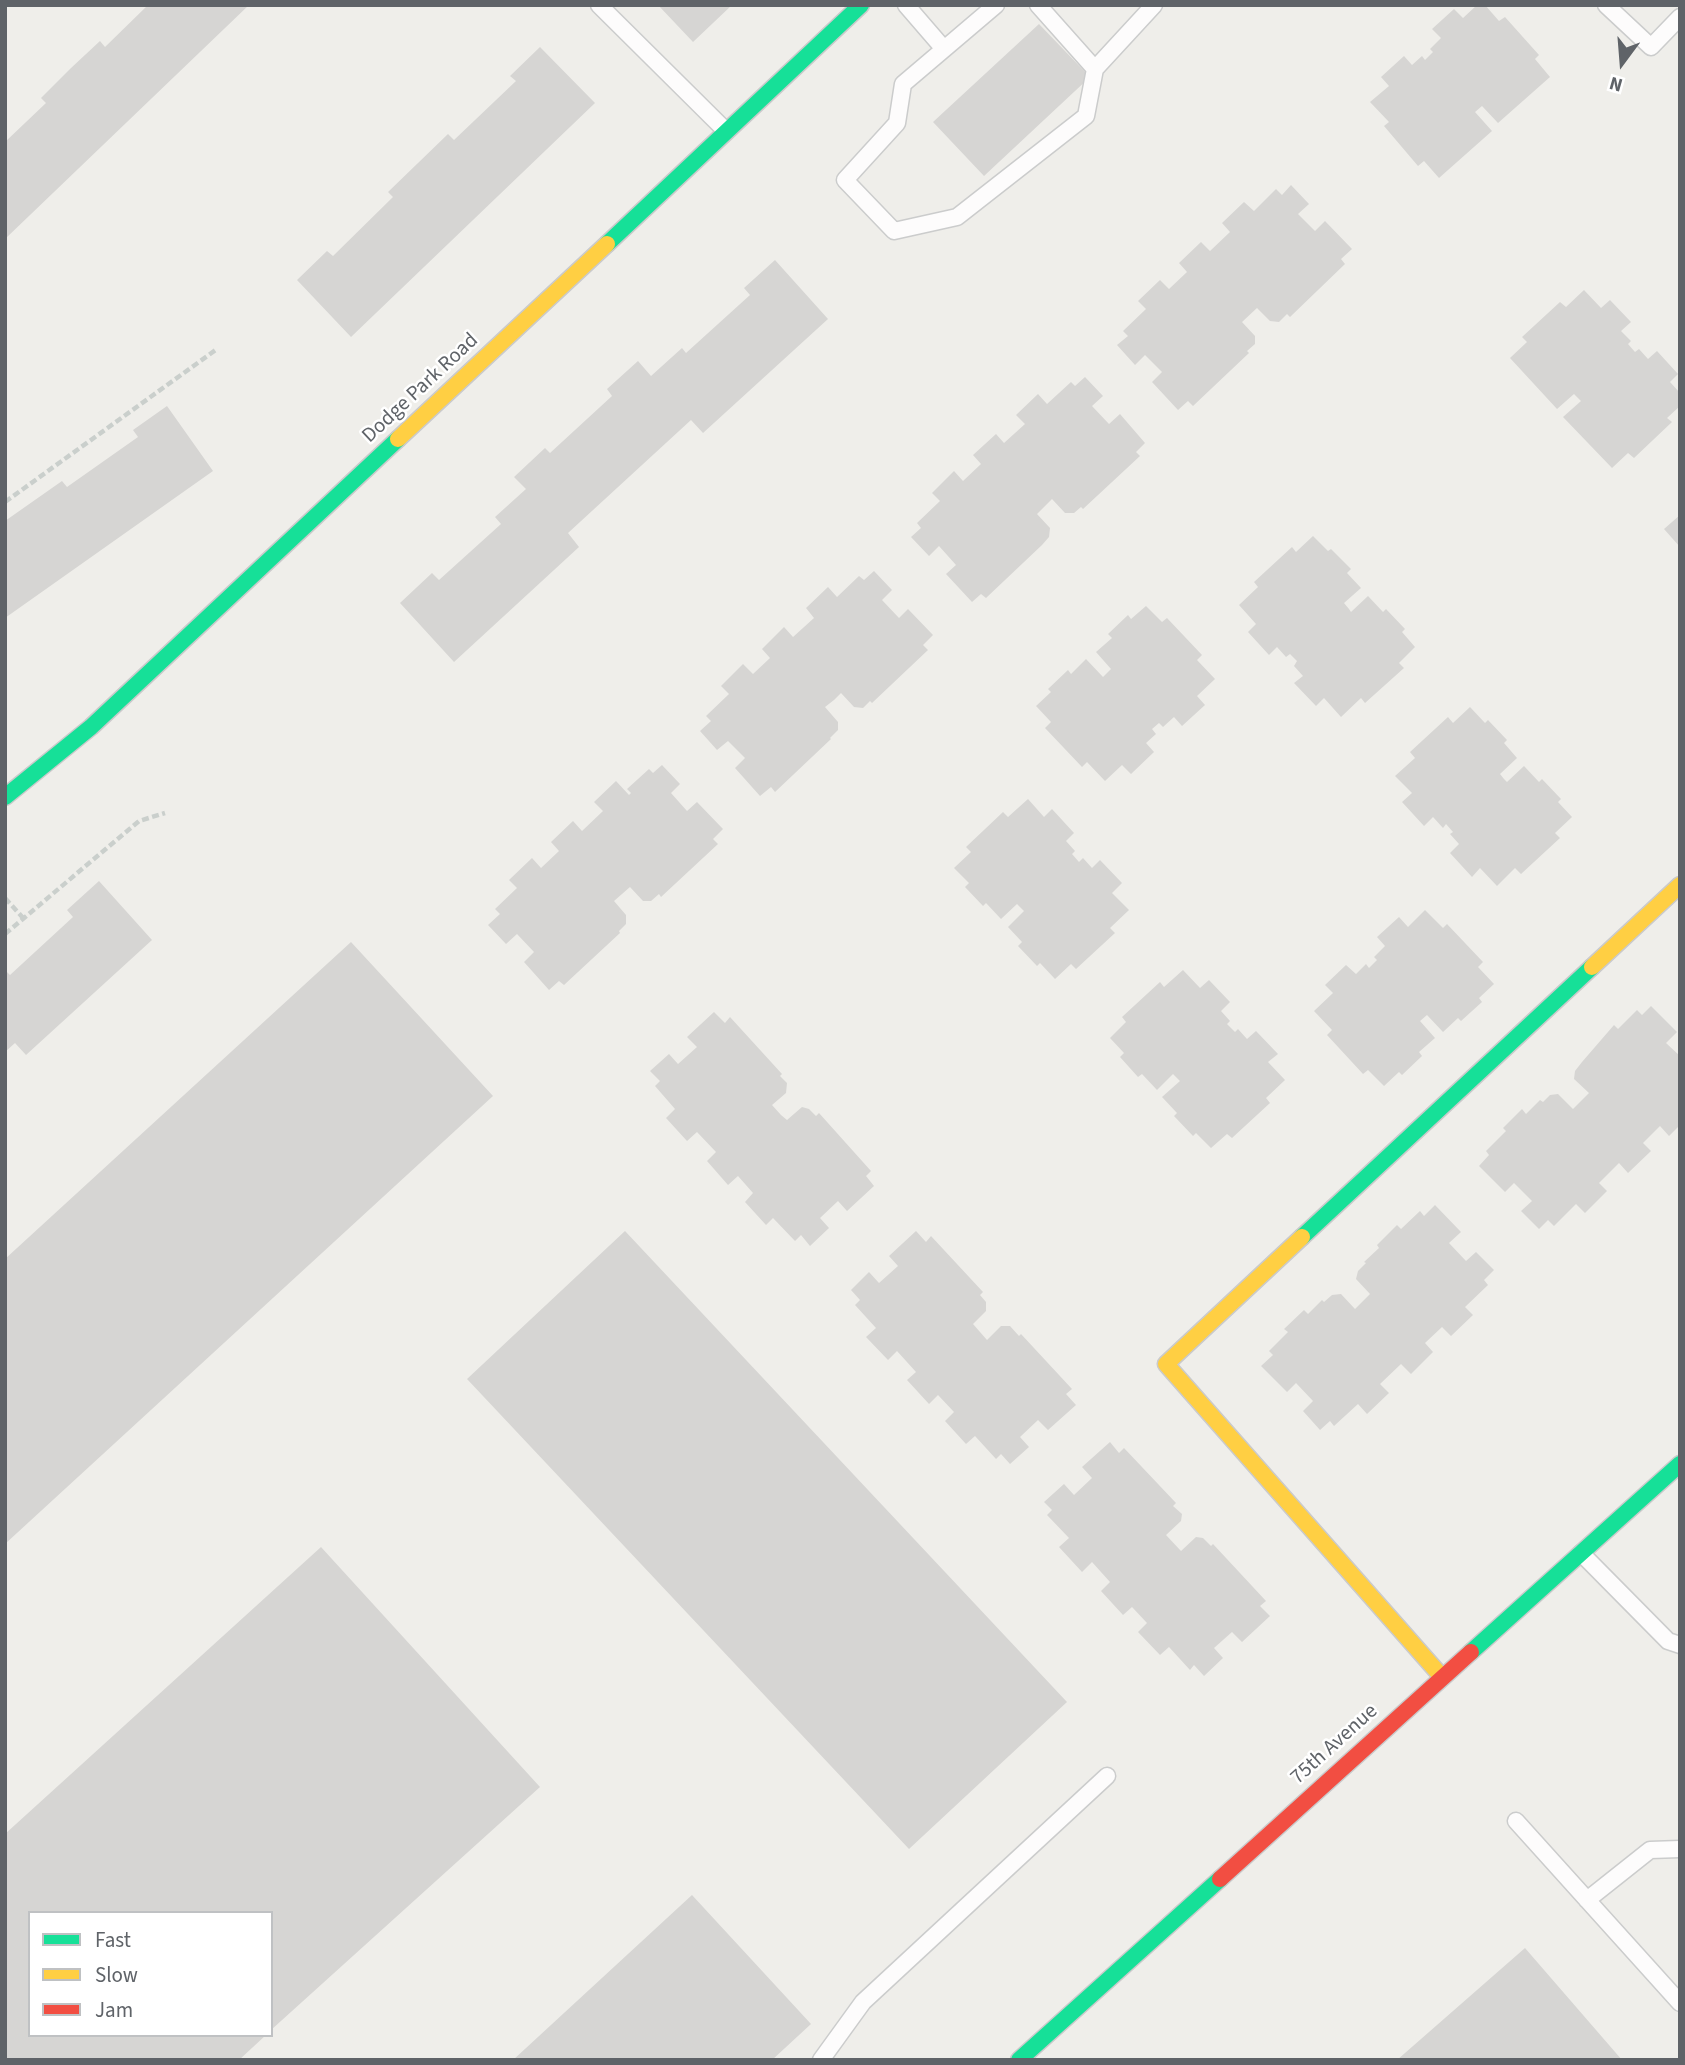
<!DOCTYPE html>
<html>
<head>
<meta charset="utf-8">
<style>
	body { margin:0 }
	#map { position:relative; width:1685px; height:2065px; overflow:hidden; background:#efeeea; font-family:"Source Sans 3",sans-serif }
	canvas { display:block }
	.frame { position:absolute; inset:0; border:7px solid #5f6368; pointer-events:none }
	.legend { position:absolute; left:28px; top:1911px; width:245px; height:126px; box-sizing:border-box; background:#fff; border:2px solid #bfc1c3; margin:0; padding:9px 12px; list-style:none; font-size:21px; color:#5f6368 }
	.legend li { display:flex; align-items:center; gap:14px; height:35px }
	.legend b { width:35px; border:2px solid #bfc1c3 }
	.north { position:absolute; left:1587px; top:28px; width:70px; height:70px; -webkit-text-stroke:5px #fff; paint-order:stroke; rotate:196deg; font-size:19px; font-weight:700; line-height:28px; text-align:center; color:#5f6368 }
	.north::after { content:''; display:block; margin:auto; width:24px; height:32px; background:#5f6368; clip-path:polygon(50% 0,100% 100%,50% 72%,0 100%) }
</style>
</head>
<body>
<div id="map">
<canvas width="1685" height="2065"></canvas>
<div class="frame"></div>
<ul class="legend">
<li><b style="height:9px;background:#16e098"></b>Fast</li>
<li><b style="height:9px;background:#ffcf43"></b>Slow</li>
<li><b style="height:9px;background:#f24e42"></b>Jam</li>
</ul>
<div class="north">N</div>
</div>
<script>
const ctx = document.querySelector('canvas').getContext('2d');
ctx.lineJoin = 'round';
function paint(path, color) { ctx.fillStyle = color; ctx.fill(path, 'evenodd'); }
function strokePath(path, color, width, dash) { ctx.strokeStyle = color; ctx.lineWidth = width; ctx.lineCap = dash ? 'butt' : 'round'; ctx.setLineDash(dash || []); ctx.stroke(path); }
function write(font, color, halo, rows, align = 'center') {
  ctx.font = font + ' "Source Sans 3",sans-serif'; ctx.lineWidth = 5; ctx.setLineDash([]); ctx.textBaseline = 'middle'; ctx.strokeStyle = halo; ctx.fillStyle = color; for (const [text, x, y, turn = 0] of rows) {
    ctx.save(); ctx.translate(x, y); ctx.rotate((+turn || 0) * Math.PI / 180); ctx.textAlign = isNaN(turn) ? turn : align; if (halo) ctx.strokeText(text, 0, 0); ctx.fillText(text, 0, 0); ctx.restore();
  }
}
paint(new Path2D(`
	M148 5H249L5 239V142L46 103 41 98 71 68 100 41 105 47Z
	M658 5H732L693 42Z
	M1477 5H1485L1499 21 1505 17 1539 55 1535 59 1550 77 1498 123 1482 106 1475 112 1492 131 1439 178 1424 161 1418 166 1384 126 1389 122 1370 102 1389 86 1381 77 1404 56 1412 65 1422 56 1425 60 1433 52 1430 49 1441 38 1432 29 1454 9 1463 18Z
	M1039 24 1090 77 984 176 933 122Z
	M540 47 595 103 351 337 297 280 327 251 333 256 393 197 388 192 448 134 454 140 516 81 510 76Z
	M1291 185 1309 204 1298 214 1315 231 1325 221 1352 249 1341 259 1345 264 1290 317 1287 314 1279 322 1270 321 1257 308 1242 322 1255 336V344L1247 351 1249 353 1193 406 1188 401 1178 410 1152 382 1162 372 1145 355 1135 365 1117 345 1128 336 1123 331 1146 309 1138 301 1160 280 1169 289 1187 272 1179 263 1201 242 1210 251 1230 232 1222 223 1244 202 1254 211 1276 189 1282 195Z
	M775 260 828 319 703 433 691 420 568 533 579 547 454 662 400 603 432 573 439 580 501 524 495 517 526 489 514 477 545 448 550 453 612 396 607 389 638 361 651 376 682 348 686 353 750 295 744 288Z
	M1584 290 1601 308 1610 300 1631 322 1621 331 1631 341 1628 344 1635 352 1639 349 1648 359 1657 351 1678 374 1670 382 1680 393V406L1667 418 1672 422 1634 458 1628 453 1612 468 1563 417 1581 401 1574 394 1557 409 1510 358 1527 342 1522 337 1560 302 1566 307Z
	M1085 377 1103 396 1092 406 1109 424 1120 414 1145 443 1136 452 1140 456 1083 509 1081 507 1074 513H1065L1052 499 1037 514 1050 528 1049 537 1042 545 986 598 981 594 972 602 946 574 956 565 939 546 929 556 911 537 921 528 917 523 940 501 932 493 954 471 963 481 981 464 973 455 996 434 1004 443 1025 424 1016 415 1038 394 1047 404 1071 382 1075 386Z
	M167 406 213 471 5 618V521L62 481 67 487 138 437 133 430Z
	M1680 515V547L1664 529Z
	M1313 536 1328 551 1331 549 1351 569 1347 573 1361 588 1344 603 1349 609 1351 612 1368 596 1383 612 1386 609 1405 629 1402 632 1415 647 1399 663 1404 668 1365 703 1361 698 1341 717 1324 698 1316 706 1294 683 1303 676 1294 666 1297 661 1290 654 1286 657 1277 647 1269 655 1248 632 1256 624 1239 605 1258 587 1254 582 1292 547 1296 552Z
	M874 571 892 590 882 600 899 618 908 609 933 635 923 645 928 650 872 703 870 701 863 708 854 707 841 693 834 700 825 707 838 722V730L830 738 831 739 775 792 771 787 760 796 735 768 745 758 728 741 717 750 700 731 711 721 706 716 729 694 721 686 743 664 753 674 770 658 762 649 784 627 793 637 814 618 806 608 828 587 837 597 859 576 864 580Z
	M1146 606 1162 622 1167 618 1202 655 1197 660 1215 679 1197 696 1205 705 1182 726 1174 717 1163 727 1159 723 1152 729 1156 734 1146 743 1154 752 1131 774 1122 765 1105 781 1087 762 1082 767 1045 728 1051 722 1036 706 1051 692 1048 689 1068 670 1071 674 1086 659 1103 677 1111 669 1096 652 1112 638 1108 634 1128 615 1131 619Z
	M1470 707 1485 723 1488 720 1507 740 1504 743 1517 758 1500 774 1504 779 1507 782 1524 766 1539 782 1542 779 1561 799 1558 802 1572 817 1555 833 1560 838 1521 874 1515 868 1497 886 1480 868 1472 877 1450 853 1459 844 1450 834 1453 832 1446 824 1443 828 1433 817 1424 826 1402 802 1412 793 1395 776 1415 758 1410 752 1448 717 1453 723Z
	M662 765 680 784 671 793 687 811 697 802 723 829 713 839 718 844 661 897 659 894 651 901H643L630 887 614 901 626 915V924L619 931 620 933 564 985 559 981 549 990 524 962 534 952 517 934 506 944 488 925 500 914 495 909 517 888 509 880 532 858 541 868 559 851 551 842 573 821 582 831 603 811 594 802 616 781 629 795 631 793 627 789 649 769 653 773Z
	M1028 799 1044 817 1052 809 1074 833 1066 841 1075 851 1072 854 1079 862 1083 858 1092 868 1100 860 1122 883 1112 893 1129 910 1110 928 1115 933 1076 969 1071 964 1055 979 1040 963 1037 966 1018 946 1022 942 1008 927 1024 911 1017 904 1001 919 986 903 983 906 965 887 969 883 954 868 971 852 966 847 1003 812 1008 817Z
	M99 881 152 940 26 1055 15 1043 5 1052V970L10 975 73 917 67 910Z
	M1425 910 1443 928 1447 924 1483 962 1478 967 1494 984 1479 998 1482 1002 1461 1021 1458 1018 1443 1032 1427 1015 1420 1021 1435 1038 1419 1052 1422 1056 1402 1075 1399 1072 1384 1086 1368 1070 1363 1074 1327 1035 1332 1030 1314 1011 1333 993 1325 985 1346 965 1356 974 1366 964 1369 968 1377 960 1374 957 1385 946 1377 937 1399 917 1408 927Z
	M351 942 493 1096 5 1544V1259Z
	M1183 970 1200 988 1209 980 1230 1002 1221 1011 1230 1021 1227 1024 1235 1032 1238 1029 1247 1039 1256 1031 1278 1054 1268 1062 1285 1080 1266 1098 1270 1103 1232 1138 1227 1134 1211 1148 1196 1133 1193 1136 1174 1116 1177 1113 1162 1097 1180 1081 1173 1074 1157 1090 1142 1074 1138 1077 1120 1057 1124 1053 1110 1038 1126 1022 1122 1017 1160 982 1164 987Z
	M1651 1006 1677 1032 1666 1043 1680 1056V1125L1669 1136 1660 1126 1643 1143 1651 1151 1628 1173 1619 1163 1599 1183 1607 1191 1585 1213 1576 1204 1554 1226 1548 1220 1539 1229 1521 1211 1532 1201 1514 1183 1505 1192 1479 1166 1489 1155 1486 1151 1506 1131 1503 1128 1522 1109 1526 1114 1540 1100 1543 1102 1550 1095 1558 1094 1573 1109 1589 1093 1574 1079 1575 1071 1582 1062 1614 1025 1618 1029 1637 1010 1642 1015Z
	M714 1012 725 1023 730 1017 782 1074 780 1076 787 1083 786 1093 772 1105 781 1115 787 1120 802 1107 809 1109 816 1116 819 1113 871 1171 866 1176 874 1186 847 1211 838 1201 820 1218 829 1228 810 1246 801 1235 795 1241 773 1218 766 1225 745 1202 753 1193 738 1176 728 1185 707 1161 716 1152 697 1132 687 1141 666 1118 675 1109 655 1086 660 1081 650 1071 669 1054 678 1064 697 1047 687 1037Z
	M1435 1205 1461 1232 1449 1243 1466 1261 1476 1252 1494 1270 1484 1280 1488 1285 1465 1307 1473 1315 1451 1336 1442 1327 1425 1343 1433 1352 1411 1374 1401 1364 1380 1384 1389 1393 1367 1414 1358 1404 1334 1426 1330 1421 1320 1430 1303 1411 1313 1401 1296 1383 1287 1392 1261 1366 1273 1355 1269 1351 1288 1332 1284 1329 1304 1310 1308 1314 1322 1300 1324 1302 1332 1295 1341 1294 1355 1309 1370 1294 1356 1279 1358 1271 1366 1263 1364 1262 1379 1248 1377 1245 1397 1225 1401 1229 1420 1211 1424 1216Z
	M625 1231 1067 1702 909 1849 467 1379Z
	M916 1231 926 1242 931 1236 983 1292 980 1295 986 1302V1311L973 1324 987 1340 1001 1326H1010L1019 1336 1021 1334 1072 1389 1066 1394 1076 1405 1048 1430 1038 1420 1020 1437 1029 1447 1010 1464 1001 1454 996 1459 975 1436 966 1444 945 1421 954 1412 938 1395 929 1404 907 1380 916 1372 897 1351 888 1360 866 1337 876 1328 855 1305 860 1300 851 1290 869 1272 879 1283 898 1266 889 1256Z
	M1110 1442 1119 1453 1124 1448 1176 1503 1173 1506 1182 1514 1181 1521 1166 1535 1181 1551 1196 1537 1203 1538 1211 1546 1213 1544 1266 1601 1260 1606 1270 1616 1242 1642 1232 1632 1214 1648 1223 1658 1204 1676 1194 1665 1190 1670 1169 1647 1160 1655 1138 1632 1147 1623 1132 1607 1123 1615 1101 1591 1110 1582 1092 1562 1082 1572 1059 1547 1069 1538 1047 1515 1052 1510 1044 1502 1064 1484 1074 1495 1092 1478 1082 1467Z
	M321 1547 540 1787 271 2030V1913H30V2035H266L239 2060H5V1834Z
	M692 1895 811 2024 772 2060H513Z
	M1525 1948 1622 2060H1397Z`), '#d6d5d3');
const lane = new Path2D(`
	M599 5 726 131
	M906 5 944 49
	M996 5 903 84 897 123 845 180 894 231 957 217 1086 116 1095 69 1154 5
	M1038 5 1095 69
	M1606 5 1651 47 1680 17
	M1581 1553 1668 1641 1680 1645
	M1516 1821 1680 2003
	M1587 1900 1650 1850 1680 1849
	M821 2060 863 2002 1107 1776`);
const fast = new Path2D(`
	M607 244 861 5
	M5 797 91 727 398 439
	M1302 1237 1592 967
	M1471 1652 1680 1464
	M1019 2060 1220 1879`);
const slow = new Path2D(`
	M398 439 607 244
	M1592 967 1680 885
	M1302 1237 1166 1364 1442 1677`);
const jam = new Path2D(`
	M1220 1879 1471 1652`);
strokePath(lane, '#cbcccc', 19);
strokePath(fast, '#cacacb', 19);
strokePath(slow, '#cacacb', 19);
strokePath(jam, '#cacacb', 19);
strokePath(new Path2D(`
	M5 502 217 349
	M5 898 24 919
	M5 934 139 821 165 813`), '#cacfcc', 4.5, [7, 3.5]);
strokePath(lane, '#fdfcfc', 16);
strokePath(fast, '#16e098', 16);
strokePath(slow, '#ffcf43', 16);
strokePath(jam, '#f24e42', 16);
write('21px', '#5f6368', '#fff', [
	["Dodge Park Road",421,389,-43],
	["75th Avenue",1335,1745,-42]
]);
</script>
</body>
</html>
